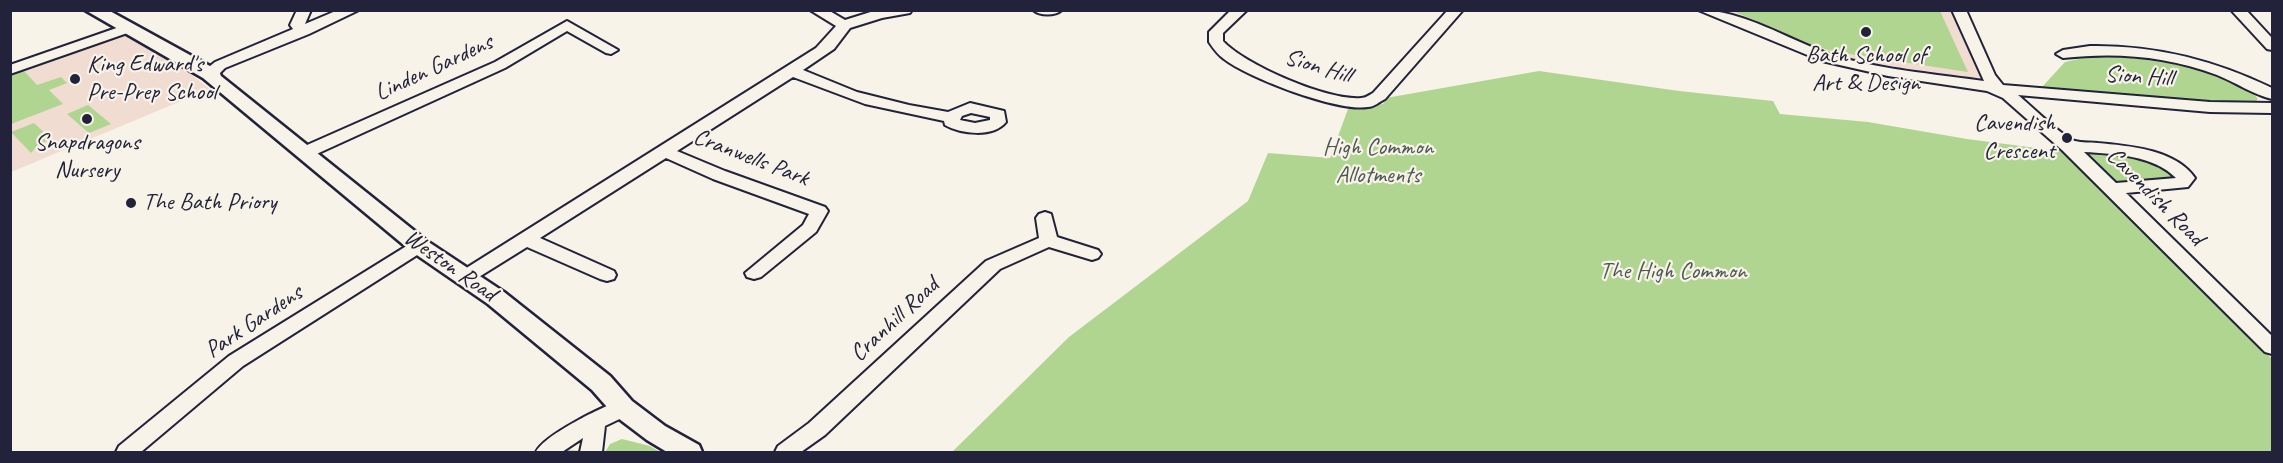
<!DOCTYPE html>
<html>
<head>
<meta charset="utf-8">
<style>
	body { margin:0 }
	#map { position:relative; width:2283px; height:463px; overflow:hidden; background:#f7f3e8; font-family:Caveat,sans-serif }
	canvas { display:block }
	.frame { position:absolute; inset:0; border:12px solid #22223b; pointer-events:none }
</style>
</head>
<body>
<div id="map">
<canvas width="2283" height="463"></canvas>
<div class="frame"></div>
</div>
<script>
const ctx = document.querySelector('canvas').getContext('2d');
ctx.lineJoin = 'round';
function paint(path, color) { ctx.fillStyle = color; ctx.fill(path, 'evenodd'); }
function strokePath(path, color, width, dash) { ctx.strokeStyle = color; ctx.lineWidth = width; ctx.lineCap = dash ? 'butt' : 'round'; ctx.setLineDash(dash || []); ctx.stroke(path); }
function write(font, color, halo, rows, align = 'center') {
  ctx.font = font + ' Caveat,sans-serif'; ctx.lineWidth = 4.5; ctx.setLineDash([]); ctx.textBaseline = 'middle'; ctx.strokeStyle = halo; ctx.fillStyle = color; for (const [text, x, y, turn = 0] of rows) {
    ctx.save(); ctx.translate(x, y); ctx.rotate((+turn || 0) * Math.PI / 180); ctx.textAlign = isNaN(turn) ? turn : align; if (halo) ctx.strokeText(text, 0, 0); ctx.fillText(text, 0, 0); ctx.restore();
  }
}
paint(new Path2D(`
	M1714 11H1954L1987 82 1914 73 1847 60 1806 47Z
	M123 34 177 64 210 89 11 172V73Z`), '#f0dcd0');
paint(new Path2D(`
	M1733 11H1940L1968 72 1836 52 1811 45Z
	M2110 56C2142 58 2241 70 2258 99L2255 102 2222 103 2042 87 2065 62 2083 58Z
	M23 70 37 85 61 77 67 83 49 90 63 104 11 124V74Z
	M1539 71 1679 91 1773 101 1780 114 1868 122 1967 139 2067 152 2272 359V452H952L1069 337 1248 201 1268 153 1330 158 1348 109 1383 104 1386 98Z
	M88 105 111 124 89 133 67 114Z
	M34 123 51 139 38 145 31 153 11 132Z
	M2102 150 2152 160 2176 176 2175 179 2117 183 2085 153Z
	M622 439 650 446 660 452H566L568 450 605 452 610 444Z`), '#b0d591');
const minor = new Path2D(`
	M297 10H311L305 24 338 10H359L309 34 225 68 220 73 217 81H207L204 71 215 62 293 29 290 25Z
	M810 10H828L845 20 877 10H912L910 13 882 18 850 28 834 49 803 70 857 92 909 105 948 112 970 103 1004 111 1006 122C993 138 961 134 945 125L944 121 865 104 793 77 677 151 725 171 825 207 828 211 816 232 761 277 754 279 747 277 745 273 803 225 809 214 713 179 666 158 540 238 614 271 616 275 614 279 607 281 600 279 527 247 474 280 467 282 460 280 458 276 460 272 816 48 836 26ZM971 113 990 117V120L975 123 960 120 962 116Z
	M1033 10H1062C1055 16 1040 16 1033 10Z
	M1231 10H1247L1223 33V41C1245 65 1328 101 1361 98 1366 98 1369 95 1373 93L1448 10H1463L1385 99C1379 102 1374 107 1368 107 1338 112 1248 78 1224 59 1218 55 1213 48 1209 42V32Z
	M1698 10C1743 10 1787 39 1829 54 1875 69 1935 74 1984 81L1952 10H1966L1995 75 2003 85 2210 102 2272 103V113L2210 112 2018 95C2028 103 2065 139 2075 141 2082 143 2090 142 2098 143 2129 146 2175 149 2195 178L2188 187 2126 193 2272 336V354L2265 352 2062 150 2003 98 1987 91 1888 76 1822 61ZM2084 152C2115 154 2153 155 2176 178L2116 183Z
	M2231 10H2246L2272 38V50L2267 49Z
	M567 21 618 50 611 54 606 53 567 31 505 68 310 157 304 158 296 153 298 149 495 62Z
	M128 24 135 28 133 31 10 74V65Z
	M2090 46C2155 45 2214 60 2272 88V99C2254 95 2235 82 2217 75 2167 56 2116 52 2063 58L2056 54 2063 50Z
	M1045 212 1051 214 1057 237 1098 250 1101 254 1098 258 1092 260 1049 247 1000 269 825 435 801 452H775L778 446 809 423 986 261 1039 238 1036 218 1039 214Z
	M419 240 425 242 428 246 425 250 243 366 141 452H116L119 446 229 356 413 242Z
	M623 400 630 402 634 408 630 414 605 426 602 452H580L583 438 562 452H536C544 435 603 406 623 400Z`);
const tertiary = new Path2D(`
	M85 10H108L219 71 221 76 427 241 504 292 610 376 632 401 665 426 699 445 702 452H667L647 440 614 415 592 390 488 304 411 251 203 78Z`);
strokePath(minor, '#22223b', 4);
strokePath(tertiary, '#22223b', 5);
paint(minor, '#f7f3e8');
paint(tertiary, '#f7f3e8');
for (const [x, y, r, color] of [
	[1866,32,6,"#22223b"],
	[75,79,6,"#22223b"],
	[87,119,6,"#22223b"],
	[2067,138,6,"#22223b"],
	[131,203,6,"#22223b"]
]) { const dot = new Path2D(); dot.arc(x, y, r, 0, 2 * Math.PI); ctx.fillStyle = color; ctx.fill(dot); strokePath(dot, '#f7f3e8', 2); }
write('24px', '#22223b', '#f7f3e8', [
	["Bath School of",1866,56],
	["Art & Design",1866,84],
	["King Edward's",87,65,"left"],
	["Pre-Prep School",87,93,"left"],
	["Cavendish",2055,124,"right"],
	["Crescent",2055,152,"right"],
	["Snapdragons",87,143],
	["Nursery",87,171],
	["The Bath Priory",143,203,"left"]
]);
write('24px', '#22223b', '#f7f3e8', [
	["Sion Hill",1318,67,17],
	["Linden Gardens",434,68,-25],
	["Sion Hill",2139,77,4],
	["Cranwells Park",751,158,21],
	["Cavendish Road",2155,197,45],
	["Weston Road",450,266,35],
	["Cranhill Road",895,320,-43],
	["Park Gardens",254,322,-34]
]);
write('24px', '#4d5855', '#f7f3e8', [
	["High Common",1378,148],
	["Allotments",1378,176],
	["The High Common",1673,272]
]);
</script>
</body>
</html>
